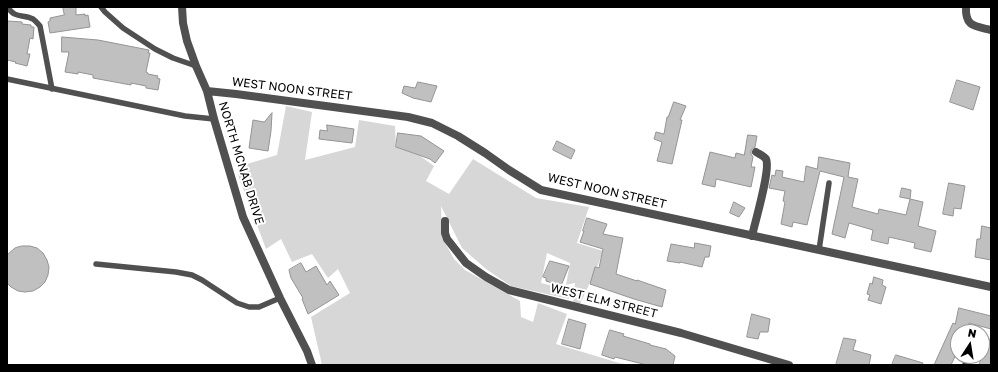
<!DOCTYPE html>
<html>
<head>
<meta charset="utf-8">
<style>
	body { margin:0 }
	#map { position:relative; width:998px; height:372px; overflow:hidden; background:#fff; font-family:"Golos Text",sans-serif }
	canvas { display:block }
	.frame { position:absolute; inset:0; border:8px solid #000; pointer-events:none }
	.north { position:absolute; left:950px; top:324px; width:40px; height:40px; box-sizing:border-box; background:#fff; border:1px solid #999; border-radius:50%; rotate:12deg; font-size:11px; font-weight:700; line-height:16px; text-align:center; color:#000 }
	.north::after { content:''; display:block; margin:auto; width:14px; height:18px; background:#000; clip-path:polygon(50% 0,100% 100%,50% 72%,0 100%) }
</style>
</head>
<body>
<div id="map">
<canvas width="998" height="372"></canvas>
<div class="frame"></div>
<div class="north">N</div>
</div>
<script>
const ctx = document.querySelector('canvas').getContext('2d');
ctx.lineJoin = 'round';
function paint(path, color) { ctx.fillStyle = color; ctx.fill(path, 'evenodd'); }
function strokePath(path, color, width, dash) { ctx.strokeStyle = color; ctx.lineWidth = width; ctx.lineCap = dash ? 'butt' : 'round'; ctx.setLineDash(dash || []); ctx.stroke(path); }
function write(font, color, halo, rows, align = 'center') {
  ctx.font = font + ' "Golos Text",sans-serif'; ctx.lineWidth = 4; ctx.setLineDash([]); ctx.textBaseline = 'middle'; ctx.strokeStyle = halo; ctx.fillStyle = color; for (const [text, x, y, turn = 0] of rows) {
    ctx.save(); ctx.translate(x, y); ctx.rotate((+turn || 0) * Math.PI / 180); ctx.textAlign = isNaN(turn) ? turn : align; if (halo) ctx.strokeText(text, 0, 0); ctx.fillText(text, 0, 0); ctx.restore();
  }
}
paint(new Path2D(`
	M286 106 312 112 305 160 355 147 359 120 395 126 396 147 420 156 434 166 426 181 449 194 473 159 536 198 589 207 577 243 603 251 598 265 580 304 573 303 575 283 566 285 570 263 547 253 541 283 570 290 569 299 511 286 486 269 462 248 441 206 442 237 454 259 465 270 520 301 521 317 533 322 538 303 567 314 556 344 619 363 631 365H322L311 317 350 293 338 269 328 278 312 254 292 262 281 239 266 249 238 175 247 164 277 155Z`), '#d7d7d7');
const building = new Path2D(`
	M63 7H76V15L85 14V16L88 15 90 27 50 33 48 22 50 21V18L64 15Z
	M8 21 22 22V24L31 25V27H34L33 39 30 38 27 54H30L27 66 15 63 16 62 7 60Z
	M62 37 98 40 149 50 148 53H150L146 72 148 73V74L158 76 157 78 160 79 158 90 146 88V86L131 83V85L93 78V75L78 72V74L65 72 69 52H62Z
	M957 80 980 87 973 110 950 102Z
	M418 82 437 86 431 102 413 98 402 93 404 86 415 88Z
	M674 102 686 106 680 120H682L672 164 657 161 662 142 654 139 656 132 664 134 667 117H668Z
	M272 113 271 131 268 151 249 148 253 120 264 122Z
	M327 125 354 129 352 143 319 139 320 130 327 131Z
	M398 133 421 136 444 151 435 163 430 159 396 147Z
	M748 135 757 136 755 147 752 149 751 151V154L753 157 751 167H755L751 187 716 179 715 187 702 184 710 152 735 158 736 153 744 155Z
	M557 141 575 150 571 159 553 150Z
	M819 157 850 163 848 177 858 179 852 207 878 214 879 209 906 215 910 199 923 202 918 226 936 231 931 252 914 248 915 243 889 237 888 244 871 240 873 230 849 223 845 238 832 234 844 177 820 171 807 225 793 222 792 227 781 224 785 202 783 201 785 191 769 188 772 175 775 176 776 170 783 171 782 177 804 182 806 166 817 169Z
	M949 183 965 186 961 209 954 208 953 216 943 214Z
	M902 188 911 190 910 199 900 197Z
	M734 202 745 208 739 217 730 213Z
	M587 218 607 224 603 234 623 238 616 274 637 281V280L666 290 662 307 634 299 590 284 595 267 599 268 603 249 580 242 584 231H583Z
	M982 226 991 228V260L975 257 977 239H980Z
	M695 243 711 246 709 257H705L702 267 680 262V263L667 261 671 244 694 248Z
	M22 246H30L37 248 43 253 47 260 49 267 48 275 45 282 40 287 33 291 25 292 18 291 11 287 7 283V255L15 248Z
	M550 261 569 266 561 286 546 281V278L543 277Z
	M301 263 306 272 316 266 327 285 330 281 339 295 308 314 302 299 303 298 291 278 289 270Z
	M874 277 883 280 882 285 886 287 881 304 868 300 870 295 867 294 870 283 872 284Z
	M959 308 991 316V329L969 323 967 329 975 332H958V350L951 365H934L953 323 955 324Z
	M752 314 770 319 768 332H760L758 339 747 337Z
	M569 319 586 324 580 349 562 344Z
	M610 330 624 334 623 336 650 344V345L666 349 675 356 673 365H647L615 357 614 359 602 355Z
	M991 337V365H979Z
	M844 338 856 340 853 350 871 355 869 365H836Z
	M896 355 923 363 922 365H892Z`);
paint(building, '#c0c0c0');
strokePath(building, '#949494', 1);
strokePath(new Path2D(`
	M8 7C14 19 24 14 33 19 36 21 38 24 40 26L52 89
	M101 7 105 12 123 28 155 49 173 58 196 66
	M7 79 185 116 214 119
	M819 250 829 183
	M96 264 176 272 192 275 202 280 237 303 249 307H259L280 298`), '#505050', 5.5);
strokePath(new Path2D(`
	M182 7 183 23 187 41 196 66 207 91 214 119 243 217 280 298 307 351 312 365
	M966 7C965 27 975 26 991 30
	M207 91 236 94 408 117 432 123 458 136 485 153 509 170 541 190 991 287
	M445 221V233L447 239 466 263 486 277 509 290 681 333 789 365
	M752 236C755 222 771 169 766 159 764 156 759 154 756 152
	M966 365 970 356`), '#505050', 8);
write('12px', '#000', '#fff', [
	["WEST NOON STREET",292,89,7],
	["NORTH MCNAB DRIVE",241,163,73],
	["WEST NOON STREET",607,191,13],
	["WEST ELM STREET",604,301,14]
]);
</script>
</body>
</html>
